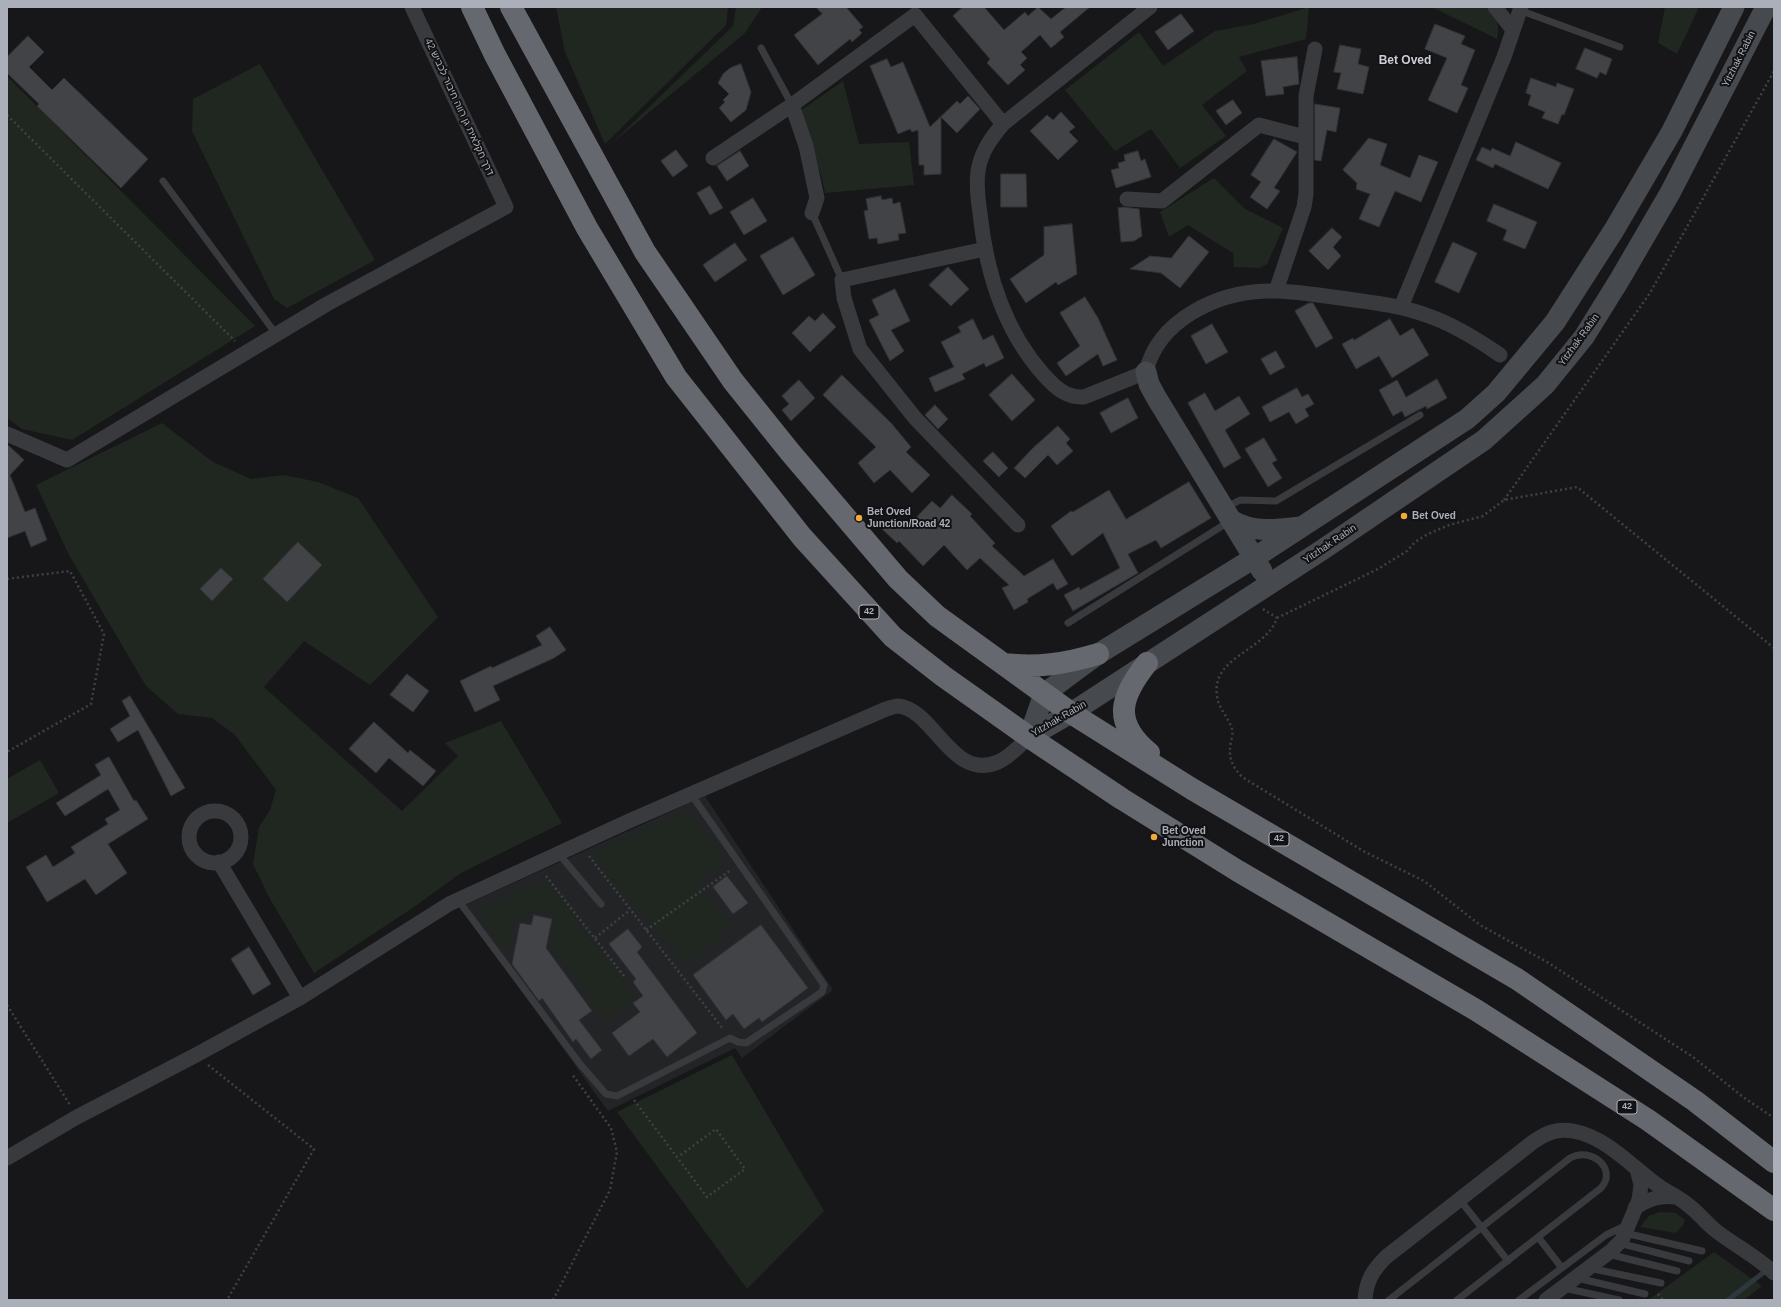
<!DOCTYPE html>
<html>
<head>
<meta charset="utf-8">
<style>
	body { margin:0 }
	#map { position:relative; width:1781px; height:1307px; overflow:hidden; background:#171719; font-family:Helvetica,sans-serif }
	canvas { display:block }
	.frame { position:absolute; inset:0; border:8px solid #aaafb9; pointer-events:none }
</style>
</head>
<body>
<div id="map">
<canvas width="1781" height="1307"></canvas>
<div class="frame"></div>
</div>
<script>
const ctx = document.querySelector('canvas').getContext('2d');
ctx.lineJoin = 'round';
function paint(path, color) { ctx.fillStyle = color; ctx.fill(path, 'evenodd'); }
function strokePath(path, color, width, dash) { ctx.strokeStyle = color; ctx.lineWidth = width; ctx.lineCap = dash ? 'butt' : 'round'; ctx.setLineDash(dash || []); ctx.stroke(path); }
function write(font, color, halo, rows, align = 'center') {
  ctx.font = font + ' Helvetica,Heebo,sans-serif'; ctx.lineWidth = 4; ctx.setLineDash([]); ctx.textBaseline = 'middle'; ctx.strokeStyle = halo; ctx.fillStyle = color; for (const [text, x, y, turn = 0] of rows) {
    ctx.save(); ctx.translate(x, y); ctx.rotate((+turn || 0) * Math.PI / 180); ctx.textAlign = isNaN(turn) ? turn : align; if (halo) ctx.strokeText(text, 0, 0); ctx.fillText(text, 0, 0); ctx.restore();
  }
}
paint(new Path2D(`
	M705 796 833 990 742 1058 735 1048 608 1111 461 907Z`), '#232426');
paint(new Path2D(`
	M556 7H728L726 25 605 144 565 52Z
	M736 7H762L745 33 611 144 733 26Z
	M1309 7 1306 39 1239 57 1247 71 1202 105 1226 136 1180 168 1151 129 1115 151 1065 90 1139 32 1163 66 1215 31 1254 24Z
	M1432 7H1489C1497 18 1500 26 1497 39Z
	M1665 7H1699L1677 54 1658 43Z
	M260 64 375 260 287 308 274 299 192 131 193 99Z
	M7 76 255 326 72 440 22 429 7 418Z
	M843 81 859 144 909 142 914 185 825 193 822 179 800 111Z
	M1214 178 1245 209 1283 228 1267 264 1260 268 1234 267 1233 253 1188 225 1169 237 1160 212Z
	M162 423 213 462 251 479 284 475 318 482 358 498 438 617 370 685 304 641 264 687 402 811 458 756 445 743 501 721 562 823 461 873 414 907 314 973 270 899 253 864 259 827 270 810 276 790 235 735 212 718 178 714 146 686 69 555 36 485Z
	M40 760 59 793 7 823V779Z
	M688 811 725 865 697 880 730 927 687 967 590 853Z
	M546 880 634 996 607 1019 552 948 555 914 529 912 527 920 515 917 507 953 476 912Z
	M732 1055 824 1211 747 1289 617 1112Z
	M1659 1212 1676 1213 1685 1220 1683 1225 1676 1233 1640 1227 1649 1216Z
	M1714 1252 1762 1286 1744 1300H1648Z`), '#1f2720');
strokePath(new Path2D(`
	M1728 1300 1768 1269`), '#2d373d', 5);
const building = new Path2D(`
	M816 7H846L863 27 859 30 862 33 852 42 850 39 818 65 794 35 822 14Z
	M963 7H984L1004 30 1025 12 1028 16 1038 7 1051 19 1066 7H1090L1060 32 1064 37 1051 48 1040 35 1021 52 1027 58 1020 65 1025 70 1008 85 987 63 990 59 953 16Z
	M1181 14 1194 31 1168 50 1155 32Z
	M1435 24 1465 36 1461 44 1475 50 1461 85 1468 88 1457 113 1428 100 1447 58 1425 49Z
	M28 36 44 52 29 67 52 90 64 78 148 159 121 188 37 106 39 104 7 73V57Z
	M1340 45 1361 49 1358 64 1369 67 1363 94 1337 89 1341 73 1334 72Z
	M1585 48 1612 59 1606 75 1600 72 1597 78 1576 69Z
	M1297 57 1299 84 1283 87 1284 94 1266 96 1261 61Z
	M887 59 891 67 903 62 930 127 957 101 960 104 968 96 980 109 957 133 941 117V174L924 175V165H919L918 130 912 132 910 129 898 134 870 66Z
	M741 64 751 92 746 110 731 122 719 108 725 102 723 100 729 94 718 83 723 74 730 68Z
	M1531 78 1556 87 1557 83 1574 89 1564 115 1562 114 1558 124 1542 118 1545 112 1528 105 1531 95 1526 93Z
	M1233 100 1242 113 1226 125 1216 111Z
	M1315 104 1340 108 1336 132 1327 130 1321 161 1315 160Z
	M1061 112 1075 127 1069 132 1078 141 1058 160 1030 131 1047 115 1053 120Z
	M1369 138 1387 144 1380 165 1410 178 1419 155 1438 162 1421 202 1395 191 1379 227 1359 219 1370 194 1356 189 1357 183 1343 170Z
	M1274 139 1297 152 1274 188 1280 191 1267 209 1250 197 1261 182 1251 175Z
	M1516 142 1561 163 1548 189 1495 164 1493 168 1476 160 1482 147 1491 151 1492 148 1510 156Z
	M676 150 688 166 673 177 661 161Z
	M740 151 749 166 727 181 717 166Z
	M1138 151 1141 161 1145 159 1151 177 1116 188 1111 170 1119 168 1118 163 1125 161 1124 155Z
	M1001 174H1026L1027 207H1001Z
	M710 186 723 208 710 215 697 193Z
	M881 196 882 200 892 198 893 204 900 202 906 233 898 234 899 240 878 244 877 238 869 239 864 211 868 210 866 199Z
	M753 198 767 221 744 235 730 212Z
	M1494 204 1537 222 1525 249 1503 240 1507 230 1487 221Z
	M1124 207 1139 209 1142 236 1134 241 1121 242 1118 208Z
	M1072 224 1077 274 1058 285 1056 282 1026 303 1010 279 1044 255V227Z
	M1332 228 1342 237 1333 247 1341 256 1328 270 1309 251Z
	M1189 236 1209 252 1180 288 1161 273 1130 269 1150 256 1171 258Z
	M793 237 815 275 783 295 760 256Z
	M1453 242 1477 253 1459 293 1435 282Z
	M735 243 747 260 715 282 703 265Z
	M948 267 969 289 951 306 929 285Z
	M895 289 910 321 891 330 904 351 890 361 869 320 879 315 872 300Z
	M1085 297 1098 318 1117 360 1103 366 1098 354 1066 376 1057 363 1080 346 1060 313Z
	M1309 303H1313L1333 338 1316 348 1295 311Z
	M823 313 836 327 810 352 792 333 809 316 815 321Z
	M973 319 983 340 993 335 1004 358 986 367 984 363 962 374 965 379 935 392 929 378 954 367 941 342 961 332 958 327Z
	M1390 319 1400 336 1413 328 1429 355 1392 378 1379 356 1356 369 1342 344 1353 338 1354 340Z
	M1212 324 1228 352 1206 364 1191 336Z
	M1276 351 1285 367 1270 375 1261 359Z
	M1012 374 1035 400 1012 421 989 395Z
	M842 375 892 424 911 447 906 452 930 475 912 493 890 470 874 483 858 463 876 447 823 395Z
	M1437 379 1447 398 1427 409 1426 406 1405 417 1402 411 1393 416 1379 390 1397 380 1406 397Z
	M799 380 815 398 791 421 782 410 789 404 782 396Z
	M1297 388 1302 397 1308 394 1314 404 1305 409 1309 416 1296 424 1289 412 1270 422 1262 407Z
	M1205 393 1215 411 1239 396 1250 414 1225 430 1241 458 1224 468 1188 403Z
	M1128 398 1138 418 1111 433 1100 413Z
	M935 405 948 419 938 429 925 415Z
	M1058 426 1070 439 1066 443 1073 451 1057 465 1048 455 1025 478 1014 468 1033 448Z
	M1264 438 1277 460 1272 463 1282 478 1268 487 1245 449Z
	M7 444 24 460 10 475 25 512 35 508 47 540 31 547 25 531 7 538Z
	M993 452 1008 468 999 477 983 461Z
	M1189 482 1211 518 1161 548 1156 540 1128 554 1138 573 1073 611 1064 595 1079 587 1080 590 1120 568 1103 533 1072 556 1051 526 1071 511 1073 512 1109 490 1126 519Z
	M952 495 972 514 970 516 995 543 992 546 1024 576 1053 559 1068 584 1057 590 1053 583 1027 599 1028 602 1014 610 1002 588 1009 585 980 558 967 570 944 545 923 566 899 541 897 543 882 529 891 519 895 524 898 521 906 528 932 501 940 508Z
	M298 542 322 565 287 602 263 579Z
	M221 568 233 579 212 601 200 589Z
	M550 627 566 650 554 658 493 686 500 700 475 712 460 681 491 666 492 668 542 645 536 636Z
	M407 674 429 691 413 712 390 695Z
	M130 696 185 788 171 796 138 730 118 742 110 729 130 716 122 701Z
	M374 722 408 753 410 750 436 771 423 786 389 758 376 773 349 749Z
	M109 757 134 801 136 800 148 819 108 844 127 873 96 895 85 879 47 902 26 867 46 855 53 867 75 853 71 847 108 824 105 819 120 810 108 789 65 816 56 803 101 775 95 765Z
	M727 876 748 903 733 914 713 887Z
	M534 915 552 919 546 948 592 1011 579 1020 602 1050 591 1059 576 1039 573 1042 542 998 539 1001 512 964 520 923 531 925Z
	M761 925 808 988 762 1022 759 1018 744 1029 733 1014 726 1020 693 975Z
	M628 929 642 947 637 952 697 1033 667 1057 653 1039 629 1056 612 1033 640 1012 633 1003 643 996 633 982 636 979 609 944Z
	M249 947 271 984 253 995 231 959Z`);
paint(building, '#414346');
strokePath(building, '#313235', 1);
strokePath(new Path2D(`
	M7 115 235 341
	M1504 500 1650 293 1774 71
	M7 579 70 571 104 634 91 704 7 752
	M1263 609 1277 618C1265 652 1211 656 1217 696 1218 708 1229 718 1232 729 1233 733 1232 738 1231 741 1228 757 1231 765 1242 777L1365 852 1424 881 1480 925 1547 962 1693 1057 1743 1097 1774 1118
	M1277 618 1378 569 1407 551 1415 542 1428 534 1449 525 1483 516 1504 500 1577 487 1774 648
	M589 856 723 1029
	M546 876 624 976
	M646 930 731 870
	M595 938 630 910
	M7 1005 70 1105
	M208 1065 314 1149 227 1300
	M634 1100 707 1197 745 1169 716 1129 678 1157
	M1658 1294 1663 1300
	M553 1300 610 1190 617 1152 611 1128 572 1074`), '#3e4145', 2.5, [2, 3]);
strokePath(new Path2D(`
	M1519 10 1620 47
	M761 48 792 105
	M163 181 276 334
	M812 213 842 280
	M1225 508 1240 500 1276 501 1420 415
	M1068 623 1230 521
	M558 853 601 904
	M458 900 580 1064 606 1094 617 1096 730 1038 738 1042 746 1043 822 992 824 985 691 794
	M1460 1200 1508 1261
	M1625 1233 1702 1251
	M1538 1237 1562 1268
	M1619 1243 1689 1261
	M1608 1254 1677 1271
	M1589 1268 1661 1283
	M1577 1278 1645 1294
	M1564 1288 1619 1300
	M1389 1300 1570 1158C1591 1146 1618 1169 1601 1188L1457 1300
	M1519 1300 1606 1235 1627 1225`), '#383a3e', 7);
strokePath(new Path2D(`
	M1150 7 1003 124C991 138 981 152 978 171 976 185 978 200 980 213 986 271 1004 330 1043 374 1055 387 1065 398 1084 397L1146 372C1158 320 1217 292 1268 291 1292 290 1316 295 1340 298 1369 302 1398 305 1426 315 1453 324 1477 339 1500 355
	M1495 7 1513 30
	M792 105 806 146 817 198 812 213
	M713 158 792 105 915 15 1003 124
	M1127 199 1162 201 1259 125 1305 137
	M985 249 842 280 844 298 860 349 915 418 1018 525
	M1276 291 1304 207 1306 194V96L1315 49
	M1401 307 1504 57 1521 7
	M7 434 67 460 327 304 506 207 412 7
	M189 837a26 26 0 1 1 52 0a26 26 0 1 1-52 0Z
	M219 862 300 998
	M7 1158 77 1117 196 1055 300 998 449 904 629 821 886 709C890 708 895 706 898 706 934 709 952 782 998 762 1010 757 1019 746 1029 737
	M1635 1208C1648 1199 1660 1195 1676 1197
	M1365 1300C1366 1281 1373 1270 1386 1257L1533 1142C1546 1133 1557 1128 1573 1131 1607 1137 1633 1168 1660 1187 1669 1193 1680 1198 1688 1205 1698 1212 1705 1222 1715 1230 1734 1245 1756 1256 1774 1273
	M1546 1300 1611 1251 1622 1240 1639 1200 1641 1185 1637 1169`), '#383a3e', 15);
strokePath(new Path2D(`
	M1146 372 1149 384 1156 397 1262 571
	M1231 520C1252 533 1275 530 1299 527
	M1029 737 1071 713 1322 550 1484 440 1545 385 1584 337 1620 279 1670 193 1766 7
	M1029 737 1044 694 1068 676 1098 654 1254 558 1467 419 1496 393 1555 322 1614 230 1672 131 1734 7`), '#46494e', 21);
strokePath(new Path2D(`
	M472 7 495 55 587 228 676 377 802 537 893 637 943 676 1029 737 1122 799 1238 871 1476 1010 1648 1120 1774 1210
	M511 7 645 252 733 381 790 452 898 579 937 616 1071 713 1192 789 1517 979 1695 1101 1774 1162
	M1147 663C1120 697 1112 722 1149 753
	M1003 664C1038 668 1064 664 1098 654`), '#65686f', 22);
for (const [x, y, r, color] of [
	[1404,516,4,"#efaa3a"],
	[859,518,4,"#efaa3a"],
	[1154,837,4,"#efaa3a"]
]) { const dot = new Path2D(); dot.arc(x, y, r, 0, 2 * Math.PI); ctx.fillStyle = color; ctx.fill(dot); strokePath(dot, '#121214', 1.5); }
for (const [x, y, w] of [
	[869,612,20],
	[1279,839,20],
	[1627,1107,20]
]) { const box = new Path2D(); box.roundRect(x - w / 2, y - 7, w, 14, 3); ctx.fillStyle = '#121214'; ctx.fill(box); strokePath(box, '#aaafb9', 1); }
write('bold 9px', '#aaafb9', null, [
	["42",869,612],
	["42",1279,839],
	["42",1627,1107]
]);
write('10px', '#aaafb9', '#121214', [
	["Yitzhak Rabin",1739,59,-63],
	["דרך חקלאית גן רווה חיבור לכביש 42",459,107,65],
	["Yitzhak Rabin",1579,340,-54],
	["Yitzhak Rabin",1330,544,-34],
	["Yitzhak Rabin",1059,719,-30]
]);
write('bold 10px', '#aaafb9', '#121214', [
	["Bet Oved",867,512],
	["Junction/Road 42",867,524],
	["Bet Oved",1412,516],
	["Bet Oved",1162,831],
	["Junction",1162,843]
], 'left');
write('bold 12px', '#cbced5', '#121214', [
	["Bet Oved",1405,61]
]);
</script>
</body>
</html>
